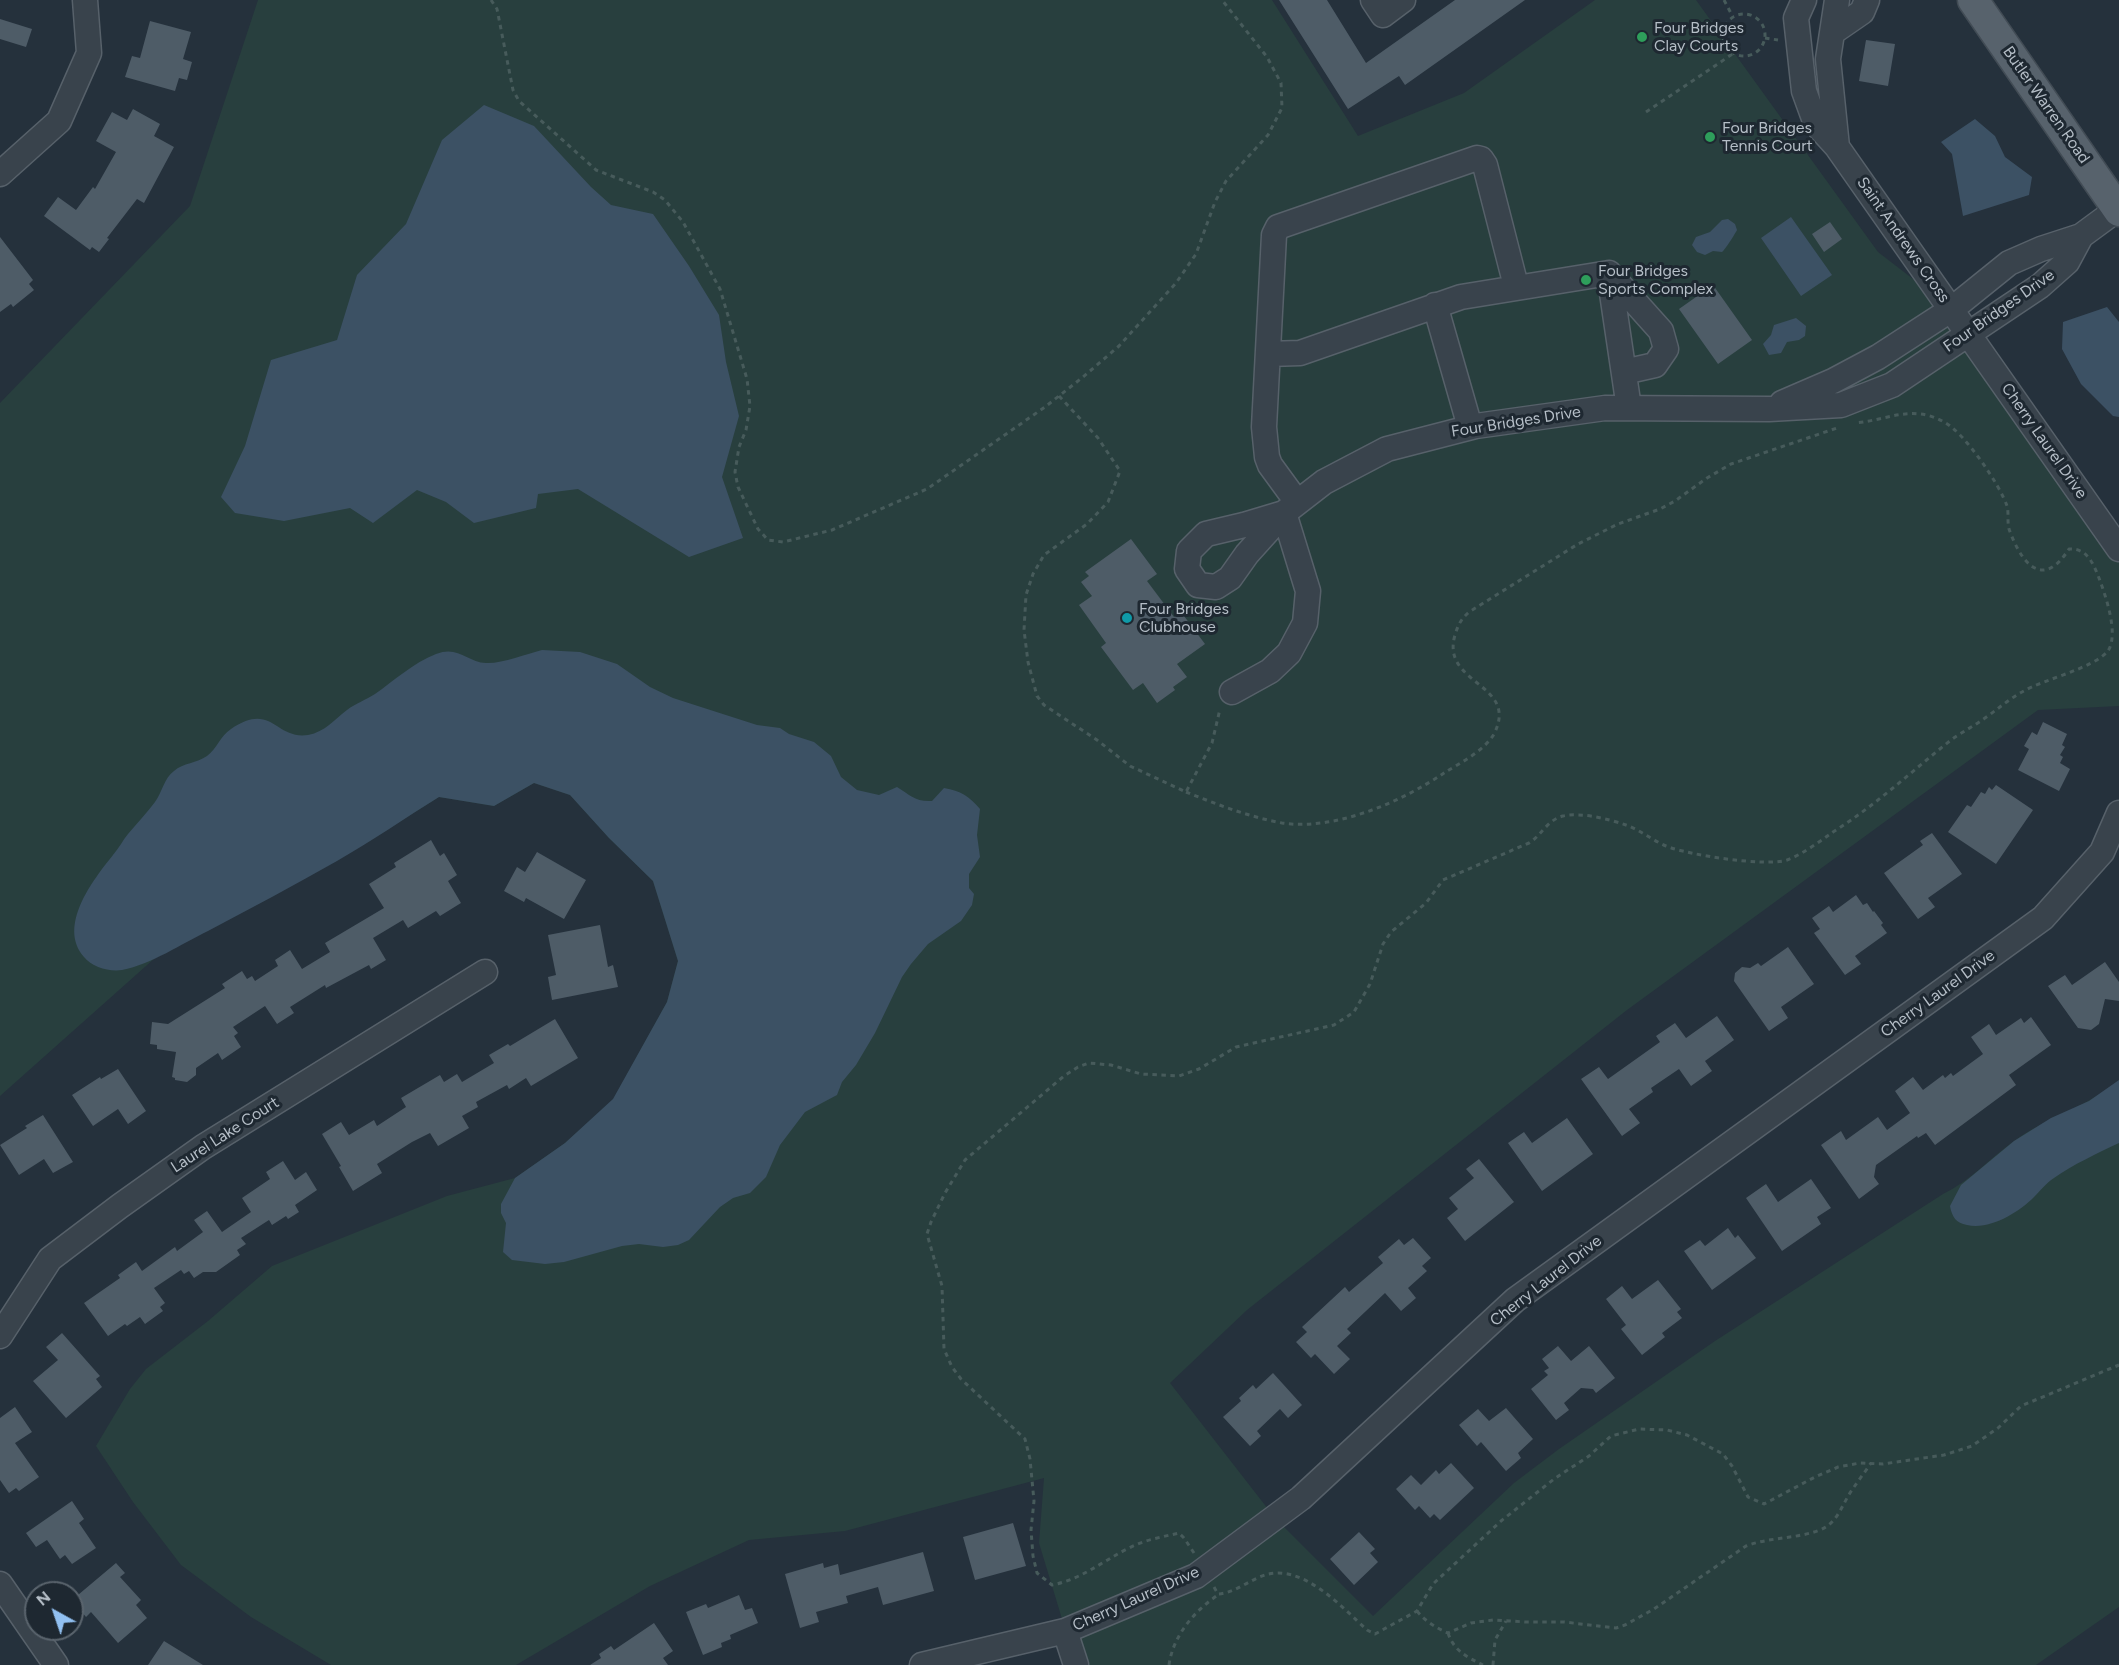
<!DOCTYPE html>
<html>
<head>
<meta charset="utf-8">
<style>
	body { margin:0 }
	#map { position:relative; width:2119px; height:1665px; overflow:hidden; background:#25313c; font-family:Figtree,sans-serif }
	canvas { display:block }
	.north { position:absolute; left:24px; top:1581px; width:60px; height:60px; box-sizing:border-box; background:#1e2831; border:2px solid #5a646d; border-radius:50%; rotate:320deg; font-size:16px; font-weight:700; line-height:24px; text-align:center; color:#b5bec7 }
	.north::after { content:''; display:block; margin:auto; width:21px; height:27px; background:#91c0f1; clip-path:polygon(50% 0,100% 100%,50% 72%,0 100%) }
</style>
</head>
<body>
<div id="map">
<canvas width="2119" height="1665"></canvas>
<div class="north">N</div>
</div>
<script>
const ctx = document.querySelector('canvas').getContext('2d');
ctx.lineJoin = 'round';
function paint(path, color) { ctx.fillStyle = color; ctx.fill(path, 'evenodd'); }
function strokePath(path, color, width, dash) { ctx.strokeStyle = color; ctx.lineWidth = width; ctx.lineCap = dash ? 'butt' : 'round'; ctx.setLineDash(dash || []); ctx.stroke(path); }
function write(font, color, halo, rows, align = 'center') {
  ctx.font = font + ' Figtree,sans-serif'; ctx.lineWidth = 6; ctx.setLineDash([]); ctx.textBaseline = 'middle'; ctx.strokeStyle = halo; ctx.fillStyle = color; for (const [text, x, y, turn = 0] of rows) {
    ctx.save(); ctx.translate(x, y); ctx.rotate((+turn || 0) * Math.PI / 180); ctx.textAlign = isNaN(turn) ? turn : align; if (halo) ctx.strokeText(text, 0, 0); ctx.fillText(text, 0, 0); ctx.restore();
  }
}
paint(new Path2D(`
	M258 0H1272L1358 136 1464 93 1595 0H1696L1878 252 1952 309 2119 549V706L2038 710 1627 1010 1247 1310 1170 1383 1275 1518 1373 1616 1514 1483 1559 1449 1715 1341 1943 1194C1970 1181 1989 1159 2014 1141 2047 1117 2088 1107 2119 1080V1607L2036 1665H1076L1039 1543 1044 1478 845 1531 749 1540 650 1586 516 1665H331L251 1617 181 1565 133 1502 96 1446 130 1389 146 1369 208 1321 272 1266 447 1196 515 1178 565 1143 613 1100 667 1002 678 961 653 881 609 838 570 795 534 783 494 806 439 797 338 860 155 958 0 1096V403L190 206Z`), '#283f3e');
paint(new Path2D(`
	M484 105 534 126 591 187 611 205 653 214 689 266 719 315 726 362 739 416 722 477 743 538 689 557 578 489 538 494 536 508 474 523 446 502 417 490 373 523 350 508 284 521 235 513 221 497 245 446 271 360 337 340 357 275 406 224 442 140Z
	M1975 119 1995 136 2005 157 2032 177 2029 195 1963 216 1952 154 1941 142Z
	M1791 217 1832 275 1801 296 1761 238Z
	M1728 219 1735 224 1737 230C1735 234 1725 250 1722 252L1713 251 1705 255 1697 252 1692 245 1696 237 1710 232 1722 220Z
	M2107 307 2119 322V417L2113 416 2081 384 2062 349 2063 322Z
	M1796 318 1806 326 1805 336 1799 340 1787 342 1781 353 1769 355 1763 344 1771 335 1774 325Z
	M542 650 580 652 617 664 650 687 673 698 757 725 780 728 789 734 814 742 831 756 841 777 857 790 879 795 897 787C910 795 915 802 932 801L944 788C961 791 969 796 980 809L977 835 980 857 969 874V888L974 894 972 905 961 921 928 944 911 964 902 977 875 1033 856 1065 842 1082 837 1095 805 1112 780 1145 766 1177 750 1193 733 1198 720 1207 689 1240 678 1245 663 1247 639 1244 622 1246 564 1262 545 1264 512 1260 503 1252 506 1223 501 1213V1204L515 1178 565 1143 613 1099 667 1002 678 961 653 881 609 838 570 795 534 783 494 806 439 797C405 818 372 841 337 861 295 885 251 908 208 931 181 944 152 964 122 970 109 972 92 967 84 957 57 926 93 880 113 855 119 848 123 840 128 834 137 823 147 813 155 802 162 793 164 778 174 771 183 763 197 763 207 756 217 749 220 736 231 729 272 701 275 740 308 735 325 732 335 719 347 710 356 703 366 700 375 694 395 680 413 663 436 654 458 645 467 662 486 663 501 664 526 654 542 650Z
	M2119 1080V1143C2098 1153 2072 1165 2054 1178 2046 1183 2040 1191 2034 1197 2018 1213 1990 1230 1967 1225 1956 1223 1952 1217 1950 1206L1961 1185 2014 1141 2051 1118 2089 1101Z`), '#3c5164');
paint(new Path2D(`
	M1279 0H1327L1366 63 1455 0H1525L1405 85 1399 76 1348 109Z
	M0 19 32 29 26 47 0 39Z
	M150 21 191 32 183 59 192 62 187 80 179 78 175 91 125 77 132 56 140 58Z
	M1866 40 1895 44 1888 86 1859 81Z
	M133 109 160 124 154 136 174 147 144 203 137 199 107 238 109 239 99 252 92 247 90 250 44 216 58 197 76 210 93 187 95 189 116 152 96 141 112 112 127 120Z
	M1830 222 1842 239 1824 252 1812 234Z
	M0 237 33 280 29 284 34 290 13 307 11 304 0 312Z
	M1713 285 1752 340 1718 364 1679 309Z
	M1131 539 1157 574 1147 581 1174 617 1181 612 1205 644 1177 664 1187 677 1173 687 1175 690 1157 703 1143 683 1133 690 1101 647 1106 643 1079 605 1092 596 1081 582 1089 576 1085 572Z
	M2043 722 2067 734 2062 745 2065 747 2060 755 2063 757 2060 763 2070 769 2059 791 2018 770 2029 749 2024 746 2032 732 2037 735Z
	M1996 785 2033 810 1996 864 1948 832 1967 805 1971 807 1981 792 1985 794 1989 787 1992 790Z
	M1932 833 1962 874 1928 898 1935 907 1918 919 1884 873 1923 845 1920 841Z
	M431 840 440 856 444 853 457 875 448 881 461 903 440 916 436 911 408 928 403 920 373 938 386 960 371 969 369 965 326 988 325 985 290 1007 294 1013 277 1024 265 1006 233 1027 238 1033 234 1036 241 1047 222 1060 218 1053 196 1068V1075L187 1082 175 1080V1078L172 1077 176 1052 157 1049V1045L150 1044 152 1022 168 1024 225 988 222 984 242 971 247 979 252 976 255 981 278 966 275 960 290 950 302 969 330 952 325 943 384 908 369 884 396 867 394 863Z
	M537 852 586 880 564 919 526 898 524 902 504 891 517 867 525 872Z
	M1856 895 1863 905 1867 903 1873 912 1874 911 1883 923 1881 925 1887 933 1855 956 1861 964 1845 975 1814 933 1820 929 1812 918 1829 906 1833 912Z
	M600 925 608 967 613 965 618 987 552 1000 548 977 556 975 548 935Z
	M1788 947 1814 984 1781 1007 1788 1018 1769 1031 1734 981 1735 973 1742 967 1750 968 1758 963 1761 966Z
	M2105 962 2119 982V1001L2105 999 2099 1024 2091 1030 2078 1028 2048 986 2065 975 2072 985Z
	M1717 1016 1734 1040 1705 1061 1712 1071 1691 1086 1679 1069 1651 1088 1653 1092 1629 1109 1640 1123 1622 1136 1581 1079 1599 1067 1608 1079 1660 1042 1656 1036 1675 1023 1686 1038Z
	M2031 1017 2051 1045 2009 1075 2016 1085 1935 1145 1926 1133 1918 1138 1917 1136 1876 1165 1874 1177 1879 1184 1859 1199 1821 1145 1841 1131 1846 1140 1878 1117 1887 1130 1910 1113 1895 1091 1913 1077 1923 1090 1943 1075 1945 1078 1951 1073 1953 1076 1983 1054 1971 1037 1989 1024 1996 1035 2021 1018 2024 1023Z
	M555 1019 578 1058 531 1086 526 1078 509 1089 507 1085 476 1102 478 1107 462 1116 469 1128 438 1146 430 1133 412 1142 377 1164 382 1173 353 1191 339 1167 341 1166 322 1134 341 1122 349 1135 374 1120 377 1126 406 1107 401 1098 440 1075 444 1082 457 1074 462 1082 494 1063 489 1055 508 1044 510 1046Z
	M118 1069 146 1111 128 1124 118 1109 93 1126 72 1095 100 1077 101 1079Z
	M43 1115 73 1162 53 1173 44 1159 19 1175 0 1145 27 1128 25 1126Z
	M1567 1118 1593 1154 1542 1191 1508 1143 1524 1132 1532 1143Z
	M1479 1159 1514 1202 1465 1241 1447 1218 1458 1209 1449 1198 1474 1178 1466 1169Z
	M283 1161 295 1180 306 1172 317 1190 295 1205 299 1212 288 1219 286 1216 272 1225 269 1220 241 1238 246 1244 237 1250 240 1255 216 1272H203L194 1278 189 1271 184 1274 181 1270 154 1288 165 1303 160 1307 163 1311 145 1324 140 1317 127 1326 125 1324 108 1336 84 1303 120 1278 118 1275 136 1262 142 1271 175 1247 177 1251 203 1232 194 1220 207 1211 222 1232 251 1212 242 1198 270 1179 266 1172Z
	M1811 1179 1831 1208 1817 1217 1821 1224 1782 1251 1746 1198 1766 1184 1778 1202Z
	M1728 1228 1735 1238 1738 1235 1756 1258 1712 1290 1684 1251 1700 1240 1705 1246Z
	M1413 1238 1431 1258 1422 1266 1427 1271 1408 1288 1416 1298 1401 1311 1385 1293 1347 1329 1351 1333 1337 1346 1350 1359 1334 1374 1315 1354 1311 1358 1296 1342 1307 1332 1302 1327 1345 1287 1349 1292 1383 1263 1378 1257 1399 1239 1404 1245Z
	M1658 1280 1681 1309 1677 1312 1682 1318 1662 1333 1665 1337 1642 1355 1621 1329 1626 1325 1606 1299 1622 1286 1632 1299Z
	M62 1333 100 1376 96 1379 102 1387 66 1418 33 1381 58 1360 46 1347Z
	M1558 1346 1571 1361 1589 1346 1615 1378 1596 1393 1593 1389 1581 1388 1564 1403 1569 1410 1556 1420 1531 1389 1548 1375 1544 1371 1549 1368 1542 1359Z
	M1273 1373 1302 1405 1288 1418 1280 1409 1257 1431 1261 1436 1250 1446 1223 1417 1241 1401 1239 1398 1253 1385 1256 1389Z
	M15 1407 32 1432 15 1443 39 1477 19 1491 16 1488 9 1493 0 1480V1418Z
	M1506 1408 1533 1439 1518 1453 1521 1458 1506 1471 1481 1442 1477 1446 1459 1425 1478 1409 1489 1421Z
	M1451 1463 1474 1488 1440 1520 1434 1514 1430 1518 1419 1506 1415 1510 1396 1489 1411 1475 1421 1485 1436 1470 1439 1474Z
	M72 1501 84 1519 79 1523 96 1548 72 1564 65 1555 60 1559 47 1540 36 1547 26 1533Z
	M1013 1523 1026 1566 975 1580 963 1537Z
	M1359 1532 1375 1549 1370 1553 1378 1562 1354 1585 1330 1559Z
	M923 1552 934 1591 883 1605 878 1587 846 1596 848 1603 816 1612 819 1622 800 1628 785 1574 823 1563 824 1568 838 1564 840 1575Z
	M116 1563 125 1573 120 1577 141 1600 136 1605 147 1618 118 1643 91 1612 86 1617 72 1600Z
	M739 1595 745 1610 752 1608 758 1623 730 1635 731 1639 721 1643 722 1647 703 1655 686 1612 706 1604 708 1608Z
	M654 1623 673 1651 663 1658 668 1665H590L601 1658 599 1654 611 1646 614 1650Z
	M164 1641 203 1665H148Z`), '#4e5c67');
const minor = new Path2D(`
	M1373 0 1383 15 1403 0
	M1804 0 1796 18 1804 91 1816 124 1837 147 2119 549
	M1837 0 1828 59 1837 147
	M1833 32 1862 12 1867 0
	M0 174 59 121 89 53 85 0
	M1609 273 1661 331 1666 349 1655 365 1624 372
	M1435 305 1470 427
	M1268 354 1300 353 1461 297 1609 273 1629 408
	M1782 403 1833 381 1878 357 1952 309 2009 263 2041 249 2081 236 2119 208
	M1297 502 1270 465 1267 457 1264 427 1274 235 1278 227 1477 158 1481 159 1485 165 1516 286
	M1232 692 1270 671 1289 653 1305 623 1308 591 1284 513 1247 554 1230 578 1216 587 1198 585 1187 569 1189 551 1206 534 1244 525 1284 513 1324 482 1387 449 1476 426 1605 408 1769 409 1841 405 1892 385 2040 286 2067 262 2081 236
	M0 1336 50 1259 120 1206 203 1147 485 972
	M0 1584 56 1665
	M1065 1631 1076 1665
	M922 1665 1065 1631 1196 1576 1301 1498 1515 1300 2043 918 2102 852 2119 813`);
const major = new Path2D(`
	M1973 0 2119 211`);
strokePath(minor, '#57616a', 27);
strokePath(major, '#424c55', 33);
strokePath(new Path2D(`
	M491 0 497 9 513 90 519 101 596 170 653 192 665 200 683 222 720 289 747 379 750 406 746 430 739 447 735 472 738 487 758 529 768 540 783 542 832 530 927 489 1045 407 1083 377 1119 346 1176 283 1196 254 1215 202 1226 181 1268 135 1282 108 1281 83 1267 57 1222 0
	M1724 0 1733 17
	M1723 35a21 21 0 1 1 42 0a21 21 0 1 1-42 0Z
	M1765 38 1778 40
	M1646 112 1734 53
	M1059 396 1098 438 1120 471 1108 502 1087 524 1044 555 1033 574 1026 595 1024 630 1028 662 1037 696 1044 705 1097 740 1130 766 1186 792 1212 743 1220 709
	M1186 792C1216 804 1249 817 1282 823 1335 831 1401 802 1444 773 1460 763 1484 751 1494 734 1520 683 1440 685 1455 635 1458 625 1461 619 1469 612L1578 544 1618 524 1660 509 1675 501 1707 478 1731 464 1840 427
	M1194 1553 1184 1538 1179 1533C1162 1537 1144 1540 1129 1548 1101 1562 1082 1579 1052 1585L1037 1573 1033 1556 1031 1530 1034 1501 1030 1459 1025 1439 961 1379 952 1367 944 1349 942 1286 927 1234 931 1222 945 1193 965 1160 1064 1076 1078 1067 1089 1063 1111 1065 1141 1074 1179 1076 1199 1069 1236 1047 1334 1025 1354 1012 1370 984 1383 944 1391 932 1426 903 1443 880 1529 843C1542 835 1547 820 1563 816 1582 812 1608 819 1626 825 1640 830 1652 840 1666 846 1688 855 1765 867 1787 860 1803 854 1819 842 1833 832 1876 805 1912 771 1951 740 1962 732 1974 726 1985 718 1998 709 2009 699 2022 692 2044 679 2092 669 2108 651 2119 634 2106 597 2099 578 2093 563 2087 548 2069 549 2065 555 2060 562 2054 566 2031 582 2015 546 2009 529 2007 521 2009 513 2007 506 2000 485 1964 432 1944 422 1912 404 1888 420 1855 423
	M1214 1587 1218 1594C1235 1593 1249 1580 1265 1575 1302 1563 1342 1607 1367 1630L1375 1634 1417 1611 1433 1584 1501 1521 1554 1479 1589 1456 1611 1436 1639 1429 1667 1430 1687 1435 1723 1454 1732 1466 1748 1497 1764 1504 1815 1477 1838 1467 1860 1463 1883 1464 1944 1455 1972 1446 1998 1428 2021 1406 2119 1365
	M1417 1611C1425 1621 1436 1628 1448 1633L1471 1623 1493 1620 1526 1622H1564L1616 1628 1625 1625 1654 1609 1746 1546C1770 1537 1796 1539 1820 1530 1838 1523 1842 1504 1852 1490 1858 1481 1865 1472 1871 1463
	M1448 1633C1454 1651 1467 1657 1483 1665
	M1169 1665C1173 1636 1194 1611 1218 1595
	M1493 1665 1495 1640 1506 1621`), '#475b5b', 3, [4.5, 4.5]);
strokePath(minor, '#39434c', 24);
strokePath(major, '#57626c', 30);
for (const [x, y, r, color] of [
	[1642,37,6,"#2e9e5b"],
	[1710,137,6,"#2e9e5b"],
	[1586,280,6,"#2e9e5b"],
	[1127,618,6,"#0f9aa8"]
]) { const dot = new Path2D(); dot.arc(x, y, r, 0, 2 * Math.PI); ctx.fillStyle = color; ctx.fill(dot); strokePath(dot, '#1e2831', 2); }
write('16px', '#b5bec7', '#1e2831', [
	["Four Bridges",1654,28],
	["Clay Courts",1654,46],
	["Four Bridges",1722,128],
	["Tennis Court",1722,146],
	["Four Bridges",1598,271],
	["Sports Complex",1598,289],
	["Four Bridges",1139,609],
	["Clubhouse",1139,627]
], 'left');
write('16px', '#b5bec7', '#1e2831', [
	["Butler Warren Road",2046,105,55],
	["Saint Andrews Cross",1903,240,55],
	["Four Bridges Drive",1999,311,-35],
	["Four Bridges Drive",1516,422,-9],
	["Cherry Laurel Drive",2044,441,55],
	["Cherry Laurel Drive",1938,994,-36],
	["Laurel Lake Court",225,1135,-33],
	["Cherry Laurel Drive",1546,1281,-38],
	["Cherry Laurel Drive",1136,1599,-24]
]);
</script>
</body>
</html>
